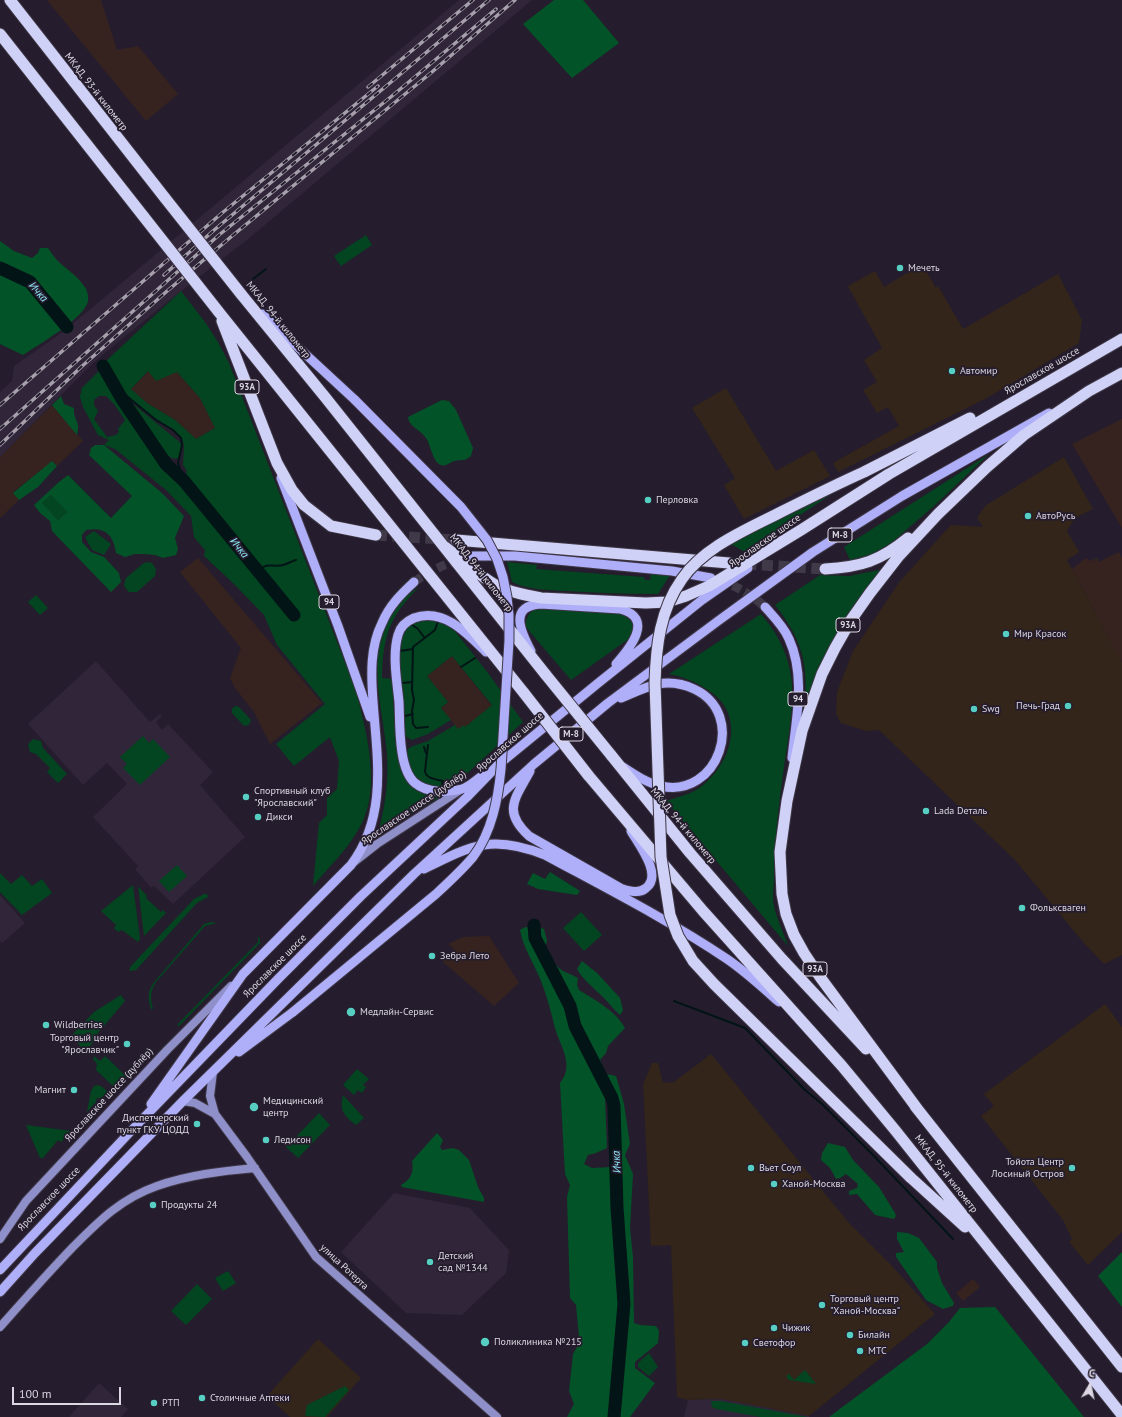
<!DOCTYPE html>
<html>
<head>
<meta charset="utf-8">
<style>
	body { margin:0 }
	#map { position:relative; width:1122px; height:1417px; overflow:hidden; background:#251d2d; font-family:"PT Sans",sans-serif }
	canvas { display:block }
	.north { position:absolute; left:1070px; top:1365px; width:40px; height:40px; -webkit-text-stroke:3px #251d2d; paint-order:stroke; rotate:9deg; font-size:11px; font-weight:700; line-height:16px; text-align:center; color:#dcd7e2 }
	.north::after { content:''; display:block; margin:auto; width:14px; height:18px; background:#dcd7e2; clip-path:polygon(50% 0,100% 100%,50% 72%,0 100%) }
	.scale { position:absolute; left:12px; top:1387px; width:109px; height:18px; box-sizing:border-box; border:2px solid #dcd7e2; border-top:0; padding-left:5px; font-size:12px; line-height:14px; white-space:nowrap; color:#dcd7e2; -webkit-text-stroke:3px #251d2d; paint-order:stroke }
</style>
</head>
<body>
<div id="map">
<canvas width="1122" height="1417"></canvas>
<div class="north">С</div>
<div class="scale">100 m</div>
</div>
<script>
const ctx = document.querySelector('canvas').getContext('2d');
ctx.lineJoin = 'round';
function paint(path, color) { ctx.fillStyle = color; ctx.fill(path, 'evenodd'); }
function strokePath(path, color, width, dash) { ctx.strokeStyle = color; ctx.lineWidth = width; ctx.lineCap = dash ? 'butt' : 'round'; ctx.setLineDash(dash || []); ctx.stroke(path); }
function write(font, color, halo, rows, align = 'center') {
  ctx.font = font + ' "PT Sans",sans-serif'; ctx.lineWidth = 3.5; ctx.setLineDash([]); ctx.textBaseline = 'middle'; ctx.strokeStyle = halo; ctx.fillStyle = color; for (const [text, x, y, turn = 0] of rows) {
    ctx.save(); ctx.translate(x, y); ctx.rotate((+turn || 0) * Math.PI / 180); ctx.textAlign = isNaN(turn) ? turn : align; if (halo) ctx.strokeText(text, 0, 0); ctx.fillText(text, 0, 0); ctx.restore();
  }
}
paint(new Path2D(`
	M922 264 936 288 938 286 963 329 1058 274 1082 320 1079 343 987 398 838 472 833 463 899 426 888 407 877 413 863 390 877 382 864 360 882 348 848 286 875 271 884 287Z
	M726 388 776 471 814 450 830 476 744 519 724 485 735 478 692 408Z
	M1064 457 1093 509 1075 518 1067 531 1079 552 1067 560 1072 569 1122 662V955L1104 964 1084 943 1015 860 879 730 866 731 841 723 836 714 837 692 853 651 900 581 951 525 983 527 977 518 985 506Z
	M1105 1004 1122 1027V1232L1088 1265 1069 1242 1072 1239 1063 1220 981 1116 994 1106 984 1094Z
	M711 1054 849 1223 891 1265 935 1314 809 1416 721 1399 688 1400 677 1397 671 1245 651 1246 643 1084 652 1063H658L663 1083 674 1082Z
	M318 1339 361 1378 327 1417H290L267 1396Z`), '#332519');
paint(new Path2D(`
	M47 0H101L117 50 138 46 178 94 146 121Z
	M149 371 177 372 200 398 215 428 196 439 175 420 147 403 131 389Z
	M52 405 83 441 57 466 53 461 13 492 19 500 0 518V457Z
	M1122 419V528L1072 444Z
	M1119 552 1122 558V662L1072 569 1086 558 1090 561 1097 558 1099 562Z
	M198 558 322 703 270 744 254 712 235 688 230 678 241 648 180 572Z
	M452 656 492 706 465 727 458 729 441 708 448 702 427 676Z
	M489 936 519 983 494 1006 443 962 454 949 448 944 463 937Z
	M973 1279 980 1287 963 1301 956 1293Z`), '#36231f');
paint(new Path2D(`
	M459 0H532L247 240 176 295 106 352 89 367 0 457V392L12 381 14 366 63 332Z
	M96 661 150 722 160 714 162 716 156 722 162 730 168 724 213 772 200 785 245 837 173 904 154 886 151 888 135 869 138 866 93 817 127 784 107 763 83 785 28 724Z
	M0 895 25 923 2 943 0 941Z
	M394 1193 470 1208 509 1250 506 1273 462 1315 406 1313 341 1252Z
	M99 1383 128 1409 121 1417H69Z
	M721 1399 809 1416V1417H684L688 1400Z`), '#302539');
paint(new Path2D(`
	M366 235 372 245 341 266 334 256Z
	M181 291 205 322 218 342 229 363 356 691C366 731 381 784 362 823 350 847 330 866 313 886L319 823 327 815V798L337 789 339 761 330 737 294 766 276 744 325 704 277 645 264 615 233 583 204 556 205 550 194 537 191 516 166 490 115 449 104 445 109 440 98 435 83 407 80 397 82 388 100 370 113 387 120 401 133 418 132 422 161 468 175 481 184 480 187 471 183 465 184 446 182 438 174 430 155 418 117 388 103 366 105 362ZM148 371 156 381 177 372 200 398 215 428 196 439 175 420 147 403 131 389ZM99 396H106L114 404 125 420 118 429 119 432 116 435 107 437 94 419 98 411 94 405V400Z
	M127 399 182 444C182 448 182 455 178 458 166 466 133 409 126 400Z
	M989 454 933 507 891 543 872 554 850 560 844 547Z
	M860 475 745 552 729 543Z
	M51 495 67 512 58 520 42 503Z
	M94 531 111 544 104 555 92 550 85 537Z
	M147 562 152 563 156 569 155 576 137 592H129L124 586 125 580 127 577 144 563Z
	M507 562 537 565 536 569 644 577 645 580H650L651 574 670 575 658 594C627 594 597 593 567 591 549 590 528 590 512 582Z
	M884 569 813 690 805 703C808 661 801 638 775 605L820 575 849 576Z
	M419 587C389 617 383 636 382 678L392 679C394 705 394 758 406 779L442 796 378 833C385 807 389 781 387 754 383 708 366 660 389 617 393 611 397 604 402 599 407 595 413 591 419 587Z
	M36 595 48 608 40 615 28 602Z
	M536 608 618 613C631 618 637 624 630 638L571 680 525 626C527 617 528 613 536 608Z
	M761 614C775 630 786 649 790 670 796 699 788 738 784 767 779 804 774 841 774 878 774 887 772 897 774 906 776 917 784 934 788 946L666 801C678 797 692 794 702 786 723 769 738 740 728 713 721 692 688 677 669 674Z
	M431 619 447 624 454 630 488 673 523 722 460 780 442 787 425 785 416 779 412 773 406 753 409 748 413 746 428 741 455 725 458 729 464 725 465 727 492 705 452 656 427 676 448 702 441 708 451 720 428 734 412 740 405 736C403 708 398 680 399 652 399 644 400 635 405 629 412 621 421 620 431 619Z
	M235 706 239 707 251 720 250 723 247 726 243 725 232 713V709Z
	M143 736 149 743 153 739 170 757 140 785 123 768 127 764 120 757Z
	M33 739 41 741 43 748 67 774 58 783 47 772 50 768 36 754 30 752 28 744Z
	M177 865 187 876 169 892 159 881Z
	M0 873 11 884 22 875 32 886 42 879 52 893 22 915 0 892Z
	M133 885 140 939 138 942 122 930 118 932 114 928 116 925 101 911Z
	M138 886 147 896 146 898 161 912 163 910 166 913 144 936Z
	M204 894H207L208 897 197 903 136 970 131 971 129 970 131 966 194 899Z
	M581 912 602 935 584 951 563 928Z
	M211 922 217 923 205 926 156 982C150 992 150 998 153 1009H151C148 997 147 992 155 981L204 924Z
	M258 936 260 939V943L179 1026 177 1025 258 942Z
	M121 995 125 1001 97 1034 89 1049 86 1052 71 1036 94 1012Z
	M94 1056 100 1061 105 1056 127 1077 118 1086 114 1087 96 1070 97 1064 93 1059Z
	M357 1069 369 1079 363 1085 366 1087 362 1093 358 1090 354 1095 343 1085Z
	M97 1085 101 1086 108 1092 101 1098H97L96 1102 87 1112 91 1091 94 1086Z
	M343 1095 364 1118 356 1125C344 1116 339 1110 343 1095Z
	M319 1113 330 1125 298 1158 286 1147Z
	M26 1125 71 1131 61 1142 58 1140 43 1158H40Z
	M228 1271 236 1283 223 1291 215 1278Z
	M197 1284 212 1299 186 1325 171 1311Z
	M649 1353 658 1367 649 1376 638 1367V1363Z
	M805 1370 816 1384 789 1380 786 1376 789 1374 794 1380Z
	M345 1386 349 1390 325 1417 305 1416 307 1405Z
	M711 1401H721L808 1417H761L716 1409 712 1407Z`), '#024520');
paint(new Path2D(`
	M554 0H583L619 43 572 78 523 24Z
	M0 241 14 251 32 258 38 253 40 248H48C52 253 55 259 60 263 68 270 78 277 84 286 87 289 89 297 88 301 85 318 38 345 23 355L0 344Z
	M61 396 64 404 74 408C73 420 81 421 77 435L52 405Z
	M442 400 449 401 456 410 473 448 471 456C464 462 463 459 454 461 451 462 449 464 446 465 433 469 431 444 426 438 421 430 409 427 408 417Z
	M95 445H104L162 493 184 516 175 538 178 549 176 555 163 558 155 555 144 554H135L125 557 116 553C113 534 105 527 86 530L82 535V542L91 552 104 557 119 573 121 582 111 592 52 531 50 521 40 513 34 505 59 482 68 475 111 518 132 496 89 455 91 448ZM51 495 67 512 58 520 42 503Z
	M52 461 57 466 38 487 19 500 13 493Z
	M550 872 580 891 577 895 538 889 527 884 533 873 545 879Z
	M525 927 530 928 532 937 565 1007 572 1028 605 1098 607 1148 596 1153 588 1155 584 1164 592 1168 612 1167 621 1303 611 1417H567L574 1404 569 1391 573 1354 578 1345 579 1337 576 1305 570 1298 567 1197 570 1185 565 1174 560 1083C575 1065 560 1046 555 1028 551 1012 547 996 541 981 534 963 523 948 520 930Z
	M541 928 544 929 547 941 545 947C551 954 553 963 560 969 565 973 572 974 578 978L577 985 579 990C595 1000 616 1011 625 1028L608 1046 606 1053 600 1060 606 1074 616 1076 624 1104 630 1144 625 1155 633 1174 630 1228 633 1258 634 1323 640 1325 656 1326 659 1331 658 1343 635 1362V1368L655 1383 630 1417H618L626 1302 616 1106 614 1095 577 1023 571 1003 538 939 537 929Z
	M582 961 597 973 620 998 623 1010 620 1015C613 1009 609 1003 603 997 594 988 583 980 577 969Z
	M437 1133 443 1140 440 1147 442 1150 453 1148 459 1150 469 1160 478 1187 484 1198V1202L402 1187 401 1185C411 1179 414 1173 412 1161Z
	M828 1143 845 1147 853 1160 879 1187 895 1213 896 1216 894 1219 875 1215 857 1194 849 1195V1191L857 1188 858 1184 846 1174 840 1178 836 1179 830 1168 821 1160 822 1153Z
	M897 1232 908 1233 919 1238 937 1262V1268L942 1283 954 1303 953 1306 943 1309 926 1300 896 1257V1253L904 1252 897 1239Z
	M1122 1252V1307L1098 1276Z
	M995 1307 1084 1417H829L927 1344 949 1322 960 1308Z`), '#035328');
strokePath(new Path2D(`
	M253 279 266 269
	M117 388 156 420 173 430 181 438 182 445 178 463 184 481
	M258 571C268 561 272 568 283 565 287 564 292 561 296 560
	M411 624 418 629 424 637
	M400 651 413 649
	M461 667 475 658
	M402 683 412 682
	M405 716 413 714
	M428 727 416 728 413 724 412 711 414 700 412 690 413 647 435 630 438 621
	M428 745 425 771C426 779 436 779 443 781L442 784
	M424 747 426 753
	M674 1001 745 1028 805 1090 822 1104 873 1155 953 1239`), '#031417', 2);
strokePath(new Path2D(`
	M0 268 30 282 67 327
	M103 366 122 399 166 464 184 481 294 615
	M534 925 535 938 570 1006 575 1026 612 1098 614 1106 617 1208 624 1304 614 1417`), '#031417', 13);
strokePath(new Path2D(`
	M720 581C737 586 752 595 765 607
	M414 582C433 569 451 561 473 556`), '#403948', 9, [9, 4.5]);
strokePath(new Path2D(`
	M376 535 456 540
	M729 563 825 569`), '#403948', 11, [11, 5.5]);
const secondary = new Path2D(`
	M354 862 377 844 462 789
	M213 1072 210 1096 215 1114
	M183 1101 195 1103 215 1114 247 1157 316 1257 497 1417
	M0 1239 26 1201 168 1049 231 986
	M0 1327C24 1300 47 1274 72 1248 98 1222 120 1199 157 1186 188 1175 222 1171 255 1168`);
const primary = new Path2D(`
	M262 314 355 400
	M281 478 338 626 370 717
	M473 556H515L672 571 711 578
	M765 607C774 617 784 627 789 639 806 676 796 719 792 758
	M531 651C521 632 508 606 541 604L620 609C655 618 630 648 616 664
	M621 698C633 693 645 687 658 684 669 682 683 684 694 689 748 714 718 799 661 786 647 783 635 775 623 767
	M530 771C515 799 502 811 529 836L622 889C631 891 639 894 646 888 663 875 639 845 631 831
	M482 776C476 780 469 787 462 789 447 793 427 793 415 783 398 769 400 723 399 702 397 682 392 655 398 635 400 627 407 621 414 618 443 607 467 633 486 652
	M424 869C472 845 492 834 545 855 606 888 669 920 727 959 746 972 762 987 779 1002
	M239 1052 293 1012
	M151 1104 243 974 351 865C388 816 377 758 373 701 371 674 370 647 382 623 389 606 401 594 414 582
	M0 1270 131 1131 279 978 361 896 467 797 498 765 597 684 702 600 748 568
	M0 1292 35 1253 183 1101 414 874 534 764 608 703 718 621 813 552 902 496 1049 413`);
const highway = new Path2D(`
	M10 0 165 198
	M0 34 144 217
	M241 294 325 397 546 675
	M218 311 524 693
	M222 321 277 463 292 490 304 505 331 526 376 535
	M864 472 970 418
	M456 540 729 563
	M445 547C461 559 477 574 494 584 509 592 525 595 541 598L646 603 667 602 686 596 709 586 801 530 889 474 1122 339
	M825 569C861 567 880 561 908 538
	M611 755 690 853 782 959 866 1049
	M588 775 703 911 842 1066 895 1130 1122 1415
	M915 1106 1122 1367
	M919 1111 820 977 804 953 794 935 786 914 782 894 780 852 787 801 802 731 822 674 835 648 851 620 870 593 898 557 938 514 987 467 1024 435 1089 391 1122 373
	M910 1177 965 1227`);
strokePath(secondary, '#3f3746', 10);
strokePath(primary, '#3f3746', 11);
strokePath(highway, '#3f3746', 13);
strokePath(secondary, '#8f8fc9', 8);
strokePath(primary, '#aeaef9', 9);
strokePath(highway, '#d0d1f6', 11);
const rail = new Path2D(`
	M368 87 473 0
	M164 275 213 231 489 0
	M0 405 222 213 378 86
	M0 429 219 235 392 96 496 9
	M0 445 80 368 166 292 232 236 432 72 515 0`);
strokePath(rail, '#a6a0ac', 3.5);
strokePath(rail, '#251d2d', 2, [6]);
const primaryBridge = new Path2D(`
	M293 1012 436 894C449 882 462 870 473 857 492 832 498 799 501 769L509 641V615L507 597 503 577 497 559 487 540 461 507 355 400`);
const highwayBridge = new Path2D(`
	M165 198 241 294
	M144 217 218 311
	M864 472C835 485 807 499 779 513 746 530 704 547 682 579 660 610 656 646 655 683L661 857 670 915 678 936 693 961 714 984 910 1177
	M546 675 611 755
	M524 693 588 775`);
strokePath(primaryBridge, '#3f3746', 11, []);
strokePath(highwayBridge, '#3f3746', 13, []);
strokePath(primaryBridge, '#aeaef9', 9);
strokePath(highwayBridge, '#d0d1f6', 11);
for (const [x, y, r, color] of [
	[900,268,4,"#57cec2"],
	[952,371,4,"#57cec2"],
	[648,500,4,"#57cec2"],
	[1028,516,4,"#57cec2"],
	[1006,634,4,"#57cec2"],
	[1068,706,4,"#57cec2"],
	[974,709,4,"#57cec2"],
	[246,797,4,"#57cec2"],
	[926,811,4,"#57cec2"],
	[258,817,4,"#57cec2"],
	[1022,908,4,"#57cec2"],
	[432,956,4,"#57cec2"],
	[351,1012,5,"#57cec2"],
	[46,1025,4,"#57cec2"],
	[127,1044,4,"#57cec2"],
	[74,1090,4,"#57cec2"],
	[254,1107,5,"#57cec2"],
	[197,1124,4,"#57cec2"],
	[266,1140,4,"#57cec2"],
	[751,1168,4,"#57cec2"],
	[1072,1168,4,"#57cec2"],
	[774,1184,4,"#57cec2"],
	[153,1205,4,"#57cec2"],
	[430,1262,4,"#57cec2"],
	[822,1305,4,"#57cec2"],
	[774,1328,4,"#57cec2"],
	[850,1335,4,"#57cec2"],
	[485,1342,5,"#57cec2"],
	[745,1343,4,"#57cec2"],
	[860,1351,4,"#57cec2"],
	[202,1398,4,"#57cec2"],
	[154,1403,4,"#57cec2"]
]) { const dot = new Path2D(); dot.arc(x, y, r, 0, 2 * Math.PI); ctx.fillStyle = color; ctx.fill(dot); strokePath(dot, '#251d2d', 1.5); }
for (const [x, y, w] of [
	[247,387,24],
	[840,535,24],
	[329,602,20],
	[848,625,24],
	[798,699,20],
	[571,734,24],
	[815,969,24]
]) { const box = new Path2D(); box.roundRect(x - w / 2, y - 7, w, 14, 3); ctx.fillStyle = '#251d2d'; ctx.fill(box); strokePath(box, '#dcd7e2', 1); }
write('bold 9px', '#dcd7e2', null, [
	["93A",247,387],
	["М-8",840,535],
	["94",329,602],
	["93A",848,625],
	["94",798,699],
	["М-8",571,734],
	["93A",815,969]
]);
write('10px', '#dcd7e2', '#251d2d', [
	["МКАД, 93-й километр",96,92,52],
	["МКАД, 94-й километр",278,320,51],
	["Ярославское шоссе",1042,371,-30],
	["Ярославское шоссе",765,541,-35],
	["МКАД, 94-й километр",481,573,52],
	["Ярославское шоссе",510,742,-41],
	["Ярославское шоссе (дублёр)",414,808,-34],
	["МКАД, 94-й километр",683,826,50],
	["Ярославское шоссе",275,966,-45],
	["Ярославское шоссе (дублёр)",109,1095,-47],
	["МКАД, 95-й километр",946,1174,52],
	["Ярославское шоссе",49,1199,-46],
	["улица Ротерта",344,1267,43]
]);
write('10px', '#dcd7e2', '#251d2d', [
	["Мечеть",908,268],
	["Автомир",960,371],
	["Перловка",656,500],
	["АвтоРусь",1036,516],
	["Мир Красок",1014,634],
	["Печь-Град",1060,706,"right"],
	["Swg",982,709],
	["Спортивный клуб",254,791],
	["\"Ярославский\"",254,803],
	["Lada Dеталь",934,811],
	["Дикси",266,817],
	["Фольксваген",1030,908],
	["Зебра Лето",440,956],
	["Медлайн-Сервис",360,1012],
	["Wildberries",54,1025],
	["Торговый центр",119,1038,"right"],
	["\"Ярославчик\"",119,1050,"right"],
	["Магнит",66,1090,"right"],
	["Медицинский",263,1101],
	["центр",263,1113],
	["Диспетчерский",189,1118,"right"],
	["пункт ГКУ ЦОДД",189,1130,"right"],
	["Ледисон",274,1140],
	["Тойота Центр",1064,1162,"right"],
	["Лосиный Остров",1064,1174,"right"],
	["Вьет Соул",759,1168],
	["Ханой-Москва",782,1184],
	["Продукты 24",161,1205],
	["Детский",438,1256],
	["сад №1344",438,1268],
	["Торговый центр",830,1299],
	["\"Ханой-Москва\"",830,1311],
	["Чижик",782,1328],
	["Билайн",858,1335],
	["Поликлиника №215",494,1342],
	["Светофор",753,1343],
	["МТС",868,1351],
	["Столичные Аптеки",210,1398],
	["РТП",162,1403]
], 'left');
write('italic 11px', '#8eedfe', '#251d2d', [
	["Ичка",38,292,48],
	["Ичка",239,548,51],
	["Ичка",617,1162,-93]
]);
</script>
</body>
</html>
